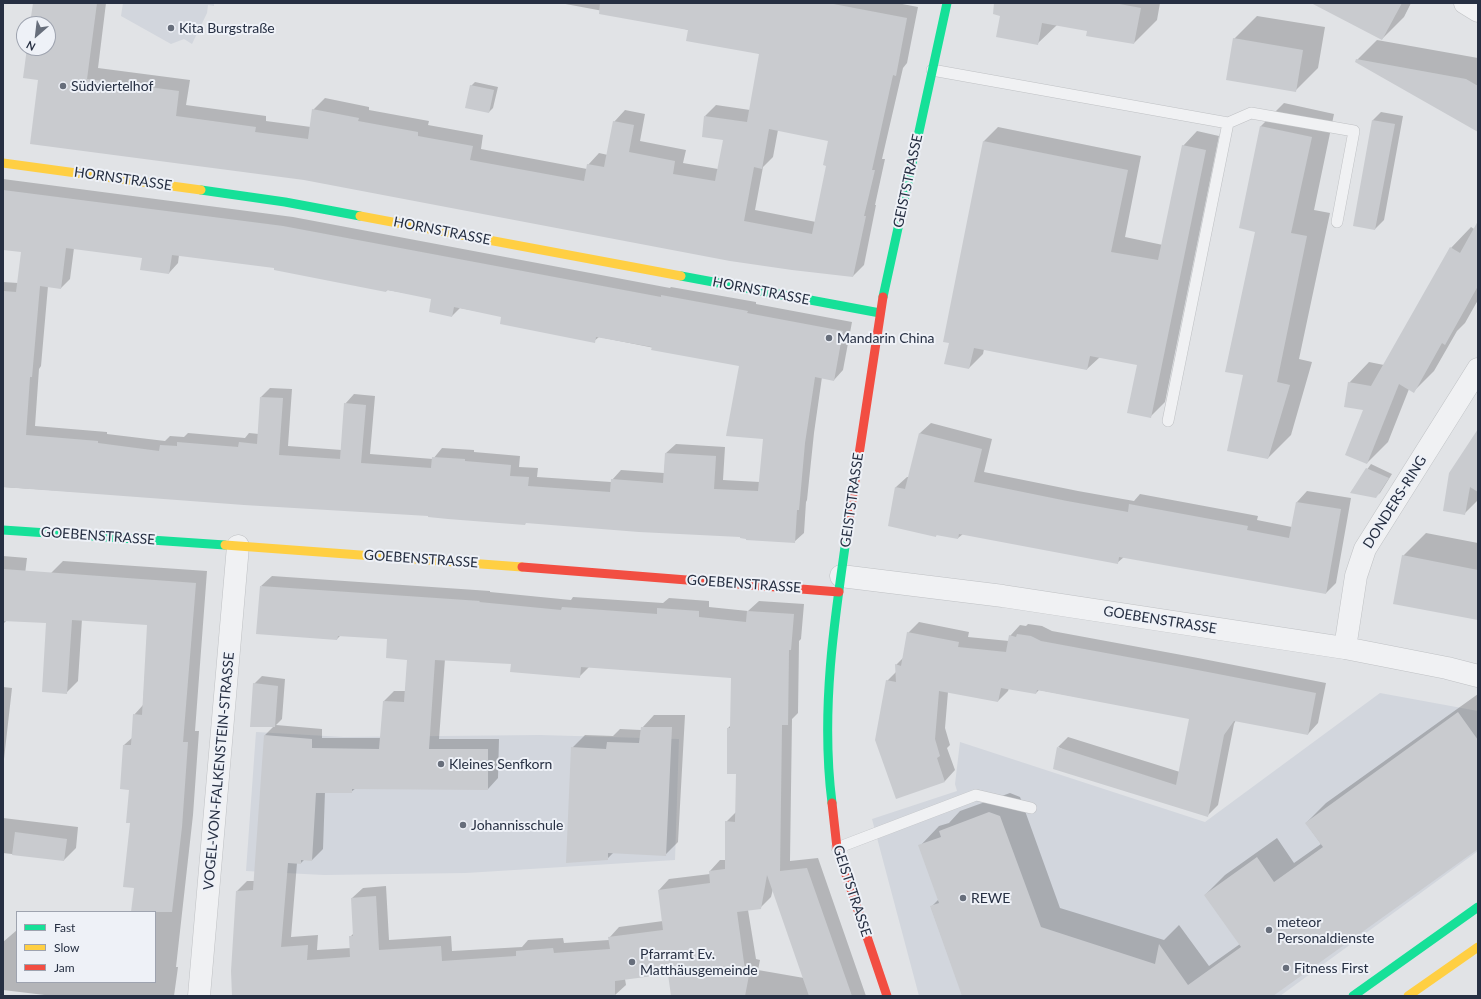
<!DOCTYPE html>
<html>
<head>
<meta charset="utf-8">
<style>
	body { margin:0 }
	#map { position:relative; width:1481px; height:999px; overflow:hidden; background:#e1e3e6; font-family:Lato,sans-serif }
	canvas { display:block }
	.frame { position:absolute; inset:0; border:4px solid #262f42; pointer-events:none }
	.legend { position:absolute; left:16px; top:911px; width:140px; height:72px; box-sizing:border-box; background:#eef1f7; border:1px solid #9ea3af; margin:0; padding:5px 7px; list-style:none; font-size:12px; color:#262f42 }
	.legend li { display:flex; align-items:center; gap:8px; height:20px }
	.legend b { width:20px; border:1px solid #9ea3af }
	.north { position:absolute; left:16px; top:16px; width:40px; height:40px; box-sizing:border-box; background:#eef1f7; border:1px solid #9ea3af; border-radius:50%; rotate:208deg; font-size:11px; font-weight:700; line-height:16px; text-align:center; color:#262f42 }
	.north::after { content:''; display:block; margin:auto; width:14px; height:18px; background:#676e7b; clip-path:polygon(50% 0,100% 100%,50% 72%,0 100%) }
</style>
</head>
<body>
<div id="map">
<canvas width="1481" height="999"></canvas>
<div class="frame"></div>
<ul class="legend">
<li><b style="height:5px;background:#16e098"></b>Fast</li>
<li><b style="height:5px;background:#ffcf43"></b>Slow</li>
<li><b style="height:5px;background:#f24e42"></b>Jam</li>
</ul>
<div class="north">N</div>
</div>
<script>
const ctx = document.querySelector('canvas').getContext('2d');
ctx.lineJoin = 'round';
function paint(path, color) { ctx.fillStyle = color; ctx.fill(path, 'evenodd'); }
function strokePath(path, color, width, dash) { ctx.strokeStyle = color; ctx.lineWidth = width; ctx.lineCap = dash ? 'butt' : 'round'; ctx.setLineDash(dash || []); ctx.stroke(path); }
function write(font, color, halo, rows, align = 'center') {
  ctx.font = font + ' Lato,sans-serif'; ctx.lineWidth = 4; ctx.setLineDash([]); ctx.textBaseline = 'middle'; ctx.strokeStyle = halo; ctx.fillStyle = color; for (const [text, x, y, turn = 0] of rows) {
    ctx.save(); ctx.translate(x, y); ctx.rotate((+turn || 0) * Math.PI / 180); ctx.textAlign = isNaN(turn) ? turn : align; if (halo) ctx.strokeText(text, 0, 0); ctx.fillText(text, 0, 0); ctx.restore();
  }
}
paint(new Path2D(`
	M123 3H214V6L208 5 207 13 192 44 184 39 171 44 121 16Z
	M1380 693 1478 711V851L1280 996H919L872 819 957 791 955 784 960 742 1205 822Z
	M256 732 344 737 540 735 679 739 675 860 466 873 324 875 246 871Z`), '#d2d6dd');
paint(new Path2D(`
	M34 3H106L98 68 190 80 186 105 266 116V121L311 127 313 110 325 98 369 107V110L429 121 428 125 483 135 481 149 587 169 588 165 599 153 608 155 614 122 625 110 645 114 640 141 686 150 683 163 718 169 724 140 705 116 716 105 750 110 760 54 689 30 614 13 560 3H897L918 7 907 63 903 68 882 159H885L875 205H876L864 265 853 276 304 179 39 79 28 48H48V24H31ZM778 130 829 140 828 165 816 222 755 210 763 167 773 157Z
	M1003 3H1160L1157 20 1134 43 1088 30 1057 25 1037 44Z
	M1313 3H1411L1404 17 1382 39Z
	M1257 16 1325 27 1318 68 1295 91 1234 39Z
	M1377 40 1478 58V131L1357 60Z
	M475 82 498 87 493 108 489 112 471 86Z
	M1284 103 1334 114 1314 210 1330 213 1299 359 1312 362 1291 435 1268 458 1244 375 1256 231 1261 126Z
	M1381 112 1403 116 1384 220 1375 229 1373 120Z
	M998 127 1141 156 1125 237 1163 245 1183 146 1197 131 1219 136 1165 402 1150 417 1138 364 1100 357 1087 369 984 349 983 354 969 368 950 342 944 341 984 141Z
	M3 179 293 217 670 288 671 287 756 302V304L852 322 843 370 834 380 822 377 814 433 807 500 806 502 804 533 794 542 742 536 3 487V282L18 283 22 251 3 249ZM74 248 143 257 169 273 178 263 179 255 275 267 386 291 388 290 432 298 452 316 460 308 502 316 594 341 599 337 740 365 764 438 760 482 723 480 725 447 676 444 666 453 664 473 621 470 612 480 611 482 537 477 538 468 519 467 520 456 474 452V450L442 448 433 459 370 454 375 396 354 394 345 404 342 450 288 446 292 389 270 388 261 397 259 434 249 433 245 438 188 433 184 437 170 436 165 441 107 434V432L35 426 39 369 41 366 48 286 61 288 70 279Z
	M1478 223V300L1465 323 1457 331 1434 371 1414 391 1409 389 1388 442 1367 463 1365 410 1349 383 1369 362 1384 365 1451 248 1471 227 1474 229Z
	M931 423 992 439 984 472 1078 491 1134 501 1140 494 1258 516 1257 520 1292 527 1297 502 1307 491 1351 498 1336 583 1326 593 1124 557 1117 563 963 534 958 538 937 534 936 536 889 525 896 487 907 477H909L920 433Z
	M1478 430V500L1464 514Z
	M1371 464 1392 474 1380 493 1375 497 1351 492Z
	M1426 533 1478 543V619L1403 556Z
	M3 556 27 558 21 607 3 624Z
	M63 561 207 571 195 731H199L193 815 176 967H178L174 996H53L3 990V942L17 930V982H155V912H132L135 887 130 789 124 745 133 737 134 715 143 705 148 624 82 619 78 681 66 693 51 573Z
	M272 576 490 591V592L571 600 573 597 663 603 669 598 709 601V607L748 611 759 601 804 604 801 639 799 641 798 713 792 719 790 861 818 858 866 996H672L669 973 625 979 626 985 615 995 588 991 583 996H233L237 891 247 881H255L265 735 274 726 254 684 262 676 285 679 282 719 276 725 322 729V738H381L384 701 394 691H406L408 659 388 638 341 635 337 639 261 586ZM445 659 512 663 579 677 589 667 732 677 731 725 728 728 737 773 736 812 726 822V860H720L710 871V874L669 879 659 890 663 921 619 927 609 938V940L564 943 563 938 528 940 522 947 452 951 451 936 389 940 386 886 363 888 352 898 354 933 350 937 351 948 317 950 318 935 291 937 297 863H301L305 859 312 860 323 849 325 792H351L356 788 488 789 498 778 499 739H439ZM773 889 804 978 758 970 760 960 756 959 748 910 760 908 771 897Z
	M919 622 969 632 968 637 1009 641 1010 636 1020 625 1026 626 1028 624 1042 626 1052 631 1198 658 1326 683 1318 723 1308 734 1236 720 1234 724 1218 805 1207 816 1058 747 1068 737 1180 772 1190 718 1039 690 1036 693 1009 688 1008 691 998 701 948 692 945 728 950 745 947 748 955 770 945 781 896 798 887 681 896 672V665L904 657 908 633Z
	M3 687 12 688 3 768Z
	M1478 694V848L1271 996H963L931 907 939 899 920 846 939 826 949 823 960 811 1010 793 1020 797 1060 908 1164 940 1179 925 1209 966 1240 944 1205 895 1225 875 1277 838 1294 863 1321 844 1306 823 1326 803Z
	M654 715H685L678 842 665 855 614 852 607 859 572 748 585 735 613 736 620 729 641 730 642 728Z
	M3 818 78 827 76 848 64 860 3 853Z`), '#0003');
paint(new Path2D(`
	M33 3H97L87 79 179 91 176 116 256 127 255 132 308 139 312 109 359 118 358 121 418 132V136L473 146 470 160 584 181 587 164 604 167 613 121 634 125 629 152 675 161 673 174 715 181 723 140 702 137 704 116 747 122 759 54 686 41 688 30 599 14 600 3H828L907 18 896 76 893 75 872 170H875L864 216H866L853 277 792 270 730 261 304 180 30 144 38 80 23 78 27 48H48V24H30ZM769 129 828 141 823 165 826 166 812 234 744 221 754 167 762 169Z
	M994 3H1114L1141 8 1134 44 1086 36 1087 31 1042 23 1038 45 996 37 1000 16 993 14Z
	M1311 3H1402L1382 40Z
	M1233 38 1303 50 1296 92 1226 80Z
	M1356 59 1466 79 1478 86V132L1355 62Z
	M470 85 494 90 489 113 465 108Z
	M1372 120 1395 124 1375 230 1353 226Z
	M1260 126 1312 137 1291 233 1307 236 1277 382 1290 385 1268 459 1227 451 1243 375 1225 372 1255 232 1239 228Z
	M983 141 1128 170 1111 252 1158 260 1182 145 1206 150 1151 418 1127 413 1137 365 1090 356 1087 370 974 348 969 369 944 364 949 343 943 342Z
	M3 190 283 226 661 297V295L748 311 747 313 843 331 834 381 815 377 805 443 799 510H797L795 543 746 540V539L740 538V537L639 532 526 523 525 525 448 519 428 517V516L244 505 3 487V291L16 292 21 252 3 250ZM66 248 142 258 140 270 169 274 172 255 274 268V270L386 292 387 290 431 299 429 312 452 317 454 307 501 317 500 324 595 343 596 337 652 347 651 350 739 366 726 436 763 439 758 491 714 489 716 456 665 453 663 483 611 479 610 492 528 486 529 477 510 476 511 465 465 461V459L432 457 431 468 361 463 366 405 344 403 340 459 279 455 283 398 260 397 257 444 239 442 238 447 177 442V446L160 445 159 451 98 443V441L26 435 30 377H32L40 286 61 289Z
	M1478 221V286L1445 345 1442 343 1414 393 1399 384 1367 464 1345 455 1363 410 1344 407 1348 382 1371 386 1450 247 1460 253Z
	M1478 429V492L1470 487 1465 515 1443 511 1449 473Z
	M919 433 982 449 974 482 1067 501 1128 512 1129 504 1248 526 1247 530 1289 538 1296 502 1341 509 1326 594 1119 557 1118 564 959 534 958 539 936 535V537L888 526 895 487 905 489Z
	M1366 468 1389 478 1376 498 1350 493Z
	M1402 555 1478 570V620L1393 604Z
	M3 569 196 583 183 742H188L182 827 172 912H131L134 888 123 887 130 823H126L129 790 120 789 123 745H131L133 714 142 715 147 625 72 620 67 694 42 692 46 623 3 621Z
	M260 586 480 601 479 602 561 610 562 607 657 614V608L699 611V617L746 622 747 611 794 614 791 650H789L788 725H782L780 871 807 868 852 996H809L767 875 761 909 737 912 745 970H750L745 996H671L668 974 615 981V996H232L231 971 236 891 253 890 264 735 312 739V748L379 749 383 701 404 702 407 660 386 658 387 639 338 636 337 640 256 634ZM435 660 511 664 510 672 580 678 581 667 731 678 730 728H727V774H736L735 822 725 821V869L709 871 710 883 658 890 663 930 608 937 610 949 554 953 553 948 516 951V956L442 961 441 946 379 950 376 896 351 898 353 936H349L350 957 307 960 308 945 281 947 288 863 301 864V860L312 861 316 793H352V789L488 790V749H429Z
	M907 632 959 642 958 647 1006 652 1009 635 1016 637 1017 634 1031 636 1041 641 1187 668 1316 693 1308 735 1234 721 1224 735 1208 817 1053 769 1057 747 1176 785 1189 719 1037 690 1036 694 1001 688 998 702 939 691 935 739 940 756 937 758 945 782 896 799 875 740 886 680 896 682 895 664 901 666Z
	M253 683 278 686 275 727H250Z
	M1458 712 1478 740V849L1273 996H962L930 906 939 903 918 845 941 837 939 831 989 812 1000 816 1041 927 1155 964 1159 944 1188 985 1241 947 1204 895 1257 857 1274 882 1323 847 1305 823Z
	M641 727H672L666 856 608 853V860L566 863 571 747 606 749 607 742 639 743Z
	M15 832 67 839 64 861 12 855Z`), '#c9cbcf');
const lane = new Path2D(`
	M932 70 1228 123 1251 113 1354 131 1337 222
	M1168 421 1228 123
	M837 848 976 795 1031 808`);
const street = new Path2D(`
	M1465 3 1478 11
	M841 576 1003 596 1345 648 1447 668 1478 676
	M1345 648 1356 576 1365 549 1478 369
	M199 996 238 546`);
strokePath(lane, '#bfc1c4', 12);
strokePath(street, '#bfc1c4', 23);
strokePath(lane, '#f0f1f3', 11);
strokePath(street, '#f0f1f3', 22);
strokePath(new Path2D(`
	M201 190 285 202 360 216
	M681 276 880 313
	M883 297 947 3
	M3 530 225 545
	M832 803C820 709 835 614 849 520
	M1353 996 1478 907`), '#16e098', 9);
strokePath(new Path2D(`
	M3 163 201 190
	M360 216 681 276
	M225 545 522 567
	M1408 996 1478 947`), '#ffcf43', 9);
strokePath(new Path2D(`
	M849 520 883 297
	M522 567 839 592
	M832 803 837 848 887 996`), '#f24e42', 9);
for (const [x, y, r, color] of [
	[171,28,4,"#676e7b"],
	[63,86,4,"#676e7b"],
	[829,338,4,"#676e7b"],
	[441,764,4,"#676e7b"],
	[463,825,4,"#676e7b"],
	[963,898,4,"#676e7b"],
	[1269,930,4,"#676e7b"],
	[632,962,4,"#676e7b"],
	[1286,968,4,"#676e7b"]
]) { const dot = new Path2D(); dot.arc(x, y, r, 0, 2 * Math.PI); ctx.fillStyle = color; ctx.fill(dot); strokePath(dot, '#eef1f7', 1.5); }
write('14px', '#262f42', '#eef1f7', [
	["Kita Burgstraße",179,28],
	["Südviertelhof",71,86],
	["Mandarin China",837,338],
	["Kleines Senfkorn",449,764],
	["Johannisschule",471,825],
	["REWE",971,898],
	["meteor",1277,922],
	["Personaldienste",1277,938],
	["Pfarramt Ev.",640,954],
	["Matthäusgemeinde",640,970],
	["Fitness First",1294,968]
], 'left');
write('14px', '#262f42', '#eef1f7', [
	["HORNSTRASSE",123,179,8],
	["GEISTSTRASSE",908,181,-78],
	["HORNSTRASSE",442,231,11],
	["HORNSTRASSE",761,291,11],
	["GEISTSTRASSE",852,500,-82],
	["DONDERS-RING",1395,502,-58],
	["GOEBENSTRASSE",98,536,4],
	["GOEBENSTRASSE",421,559,4],
	["GOEBENSTRASSE",744,584,4],
	["GOEBENSTRASSE",1160,620,9],
	["VOGEL-VON-FALKENSTEIN-STRASSE",219,771,-85],
	["GEISTSTRASSE",852,891,72]
]);
</script>
</body>
</html>
